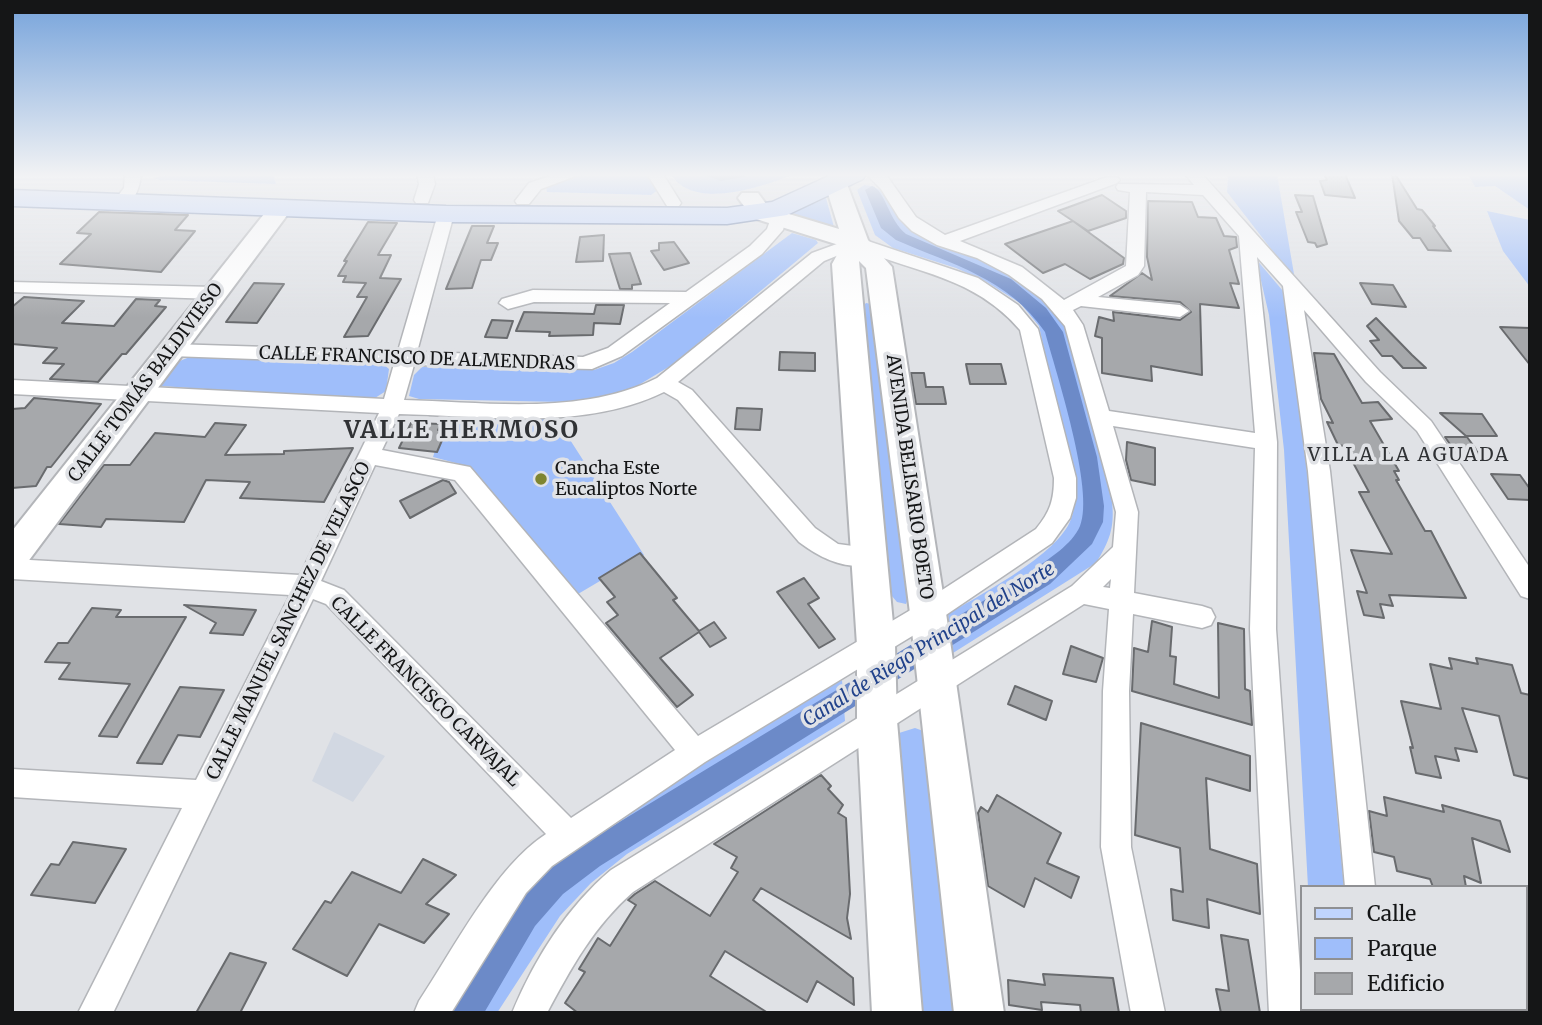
<!DOCTYPE html>
<html>
<head>
<meta charset="utf-8">
<style>
	body { margin:0 }
	#map { position:relative; width:1542px; height:1025px; overflow:hidden; background:#e0e2e6; font-family:Merriweather,serif }
	canvas { display:block }
	.frame { position:absolute; inset:0; border:14px solid #151617; pointer-events:none }
	.legend { position:absolute; left:1300px; top:885px; width:228px; height:126px; box-sizing:border-box; background:#e0e2e6; border:2px solid #8f9093; margin:0; padding:9px 12px; list-style:none; font-size:21px; color:#151617 }
	.legend li { display:flex; align-items:center; gap:14px; height:35px }
	.legend b { width:35px; border:2px solid #8f9093 }
</style>
</head>
<body>
<div id="map">
<canvas width="1542" height="1025"></canvas>
<div class="frame"></div>
<ul class="legend">
<li><b style="height:9px;background:#c0d4fd"></b>Calle</li>
<li><b style="height:19px;background:#9fbefa"></b>Parque</li>
<li><b style="height:19px;background:#a6a8ab"></b>Edificio</li>
</ul>
</div>
<script>
const ctx = document.querySelector('canvas').getContext('2d');
ctx.lineJoin = 'round';
function paint(path, color) { ctx.fillStyle = color; ctx.fill(path, 'evenodd'); }
function strokePath(path, color, width, dash) { ctx.strokeStyle = color; ctx.lineWidth = width; ctx.lineCap = dash ? 'butt' : 'round'; ctx.setLineDash(dash || []); ctx.stroke(path); }
function write(font, color, halo, rows, align = 'center') {
  ctx.font = font + ' Merriweather,serif'; ctx.lineWidth = 7; ctx.setLineDash([]); ctx.textBaseline = 'middle'; ctx.strokeStyle = halo; ctx.fillStyle = color; for (const [text, x, y, turn = 0] of rows) {
    ctx.save(); ctx.translate(x, y); ctx.rotate((+turn || 0) * Math.PI / 180); ctx.textAlign = isNaN(turn) ? turn : align; if (halo) ctx.strokeText(text, 0, 0); ctx.fillText(text, 0, 0); ctx.restore();
  }
}
paint(new Path2D(`
	M334 732 385 756 353 802 312 781Z`), '#d2d8e2');
paint(new Path2D(`
	M171 174H273L276 184 159 180 154 178Z
	M587 174H650L658 190 651 195 547 192 546 187 550 184Z
	M671 174H794C763 187 692 211 671 174Z
	M1228 174H1277L1295 280 1227 192Z
	M1468 174H1530V210L1495 186 1475 187Z
	M864 185 872 186 880 190 902 221 919 234 980 259 1040 295 1059 313 1074 344 1112 502C1115 528 1109 542 1096 563L953 653 948 614C980 595 1059 554 1071 519 1074 512 1074 504 1076 497L1039 326 1020 303 985 281 956 268 893 248 875 235 857 190Z
	M826 198 834 227 790 214Z
	M1487 211 1530 220V287L1503 251Z
	M792 233 816 240 818 243 672 365 637 386 600 398 564 402 419 399 409 396 414 375 422 367 594 370 614 363 632 352Z
	M1256 259 1283 291 1295 377 1327 631 1337 814 1344 887H1308L1284 450 1269 315Z
	M866 303 871 304 910 595 906 604 897 602 891 595 861 308Z
	M192 356 383 364 389 369 386 391 375 398 367 400 161 386 175 363Z
	M446 416 556 418 644 555 578 594 467 466 433 457Z
	M842 680 845 721 627 854 591 883 560 916 497 1013H446L522 897 561 858 685 775Z
	M915 728 926 732 957 1013H919L895 737 899 733Z`), '#9fbefa');
paint(new Path2D(`
	M701 174H746L744 177 721 181Z
	M872 186C885 190 889 221 906 234L1011 279 1046 308 1063 332 1097 457 1104 506 1103 522 1092 544 1050 584 600 866 563 894 535 926 484 1013H451L515 906 543 874 580 846 1034 570C1049 558 1072 545 1080 526 1095 491 1056 372 1045 332 1008 278 953 265 896 240L881 228 865 190Z`), '#6c8ac8');
const building = new Path2D(`
	M1324 174H1345L1355 198 1325 195 1320 181 1327 180Z
	M1392 174H1395L1417 209 1422 210 1435 226H1433L1451 251 1428 250 1420 238H1413L1399 221Z
	M1102 195 1126 211V218L1088 231 1058 211Z
	M1295 195 1313 196 1327 244 1317 247 1315 243 1308 242 1296 212H1302Z
	M1148 201 1192 202 1198 217 1216 218 1224 236 1236 237 1237 247 1229 250 1239 284 1230 283 1239 308 1200 304 1202 375 1151 366 1152 381 1102 373V338L1095 336 1099 317 1114 321 1113 312 1180 320 1191 312 1180 302 1110 296 1142 273 1152 280 1147 257Z
	M99 212 188 215 175 230 195 231 161 272 60 264 91 234 77 233Z
	M1073 221 1124 258 1123 264 1090 279 1065 264 1043 273 1005 244Z
	M368 222 397 223 378 255H391L380 278 401 279 368 336 344 337 367 297H357L366 283 343 282 346 276H338L347 261H344Z
	M472 226H494L487 243H498L491 260H481L472 288 446 289Z
	M604 235 603 261 576 262 580 237Z
	M674 242 689 263 664 270 651 251 659 250V243Z
	M630 253 641 284 632 285V289H620L609 254Z
	M254 283 284 284 257 323 226 322Z
	M1360 283 1393 285 1406 307 1372 304Z
	M24 297 84 301 62 323 114 326 136 299 160 300 155 306 166 307 126 354H122L98 382 50 379 64 364 43 363 57 348 12 344V307Z
	M596 305H624L620 324 594 323 593 335 549 336 550 332 516 331 524 312 594 314Z
	M1376 318 1412 355 1426 368H1403L1392 356H1382L1370 341 1379 340 1367 326Z
	M492 320 513 321 507 338 485 337Z
	M1500 327 1530 328V365Z
	M780 352 815 353V371L779 370Z
	M1314 353 1334 354 1362 403 1378 402 1392 419 1370 421 1399 471H1394L1399 480H1396L1425 531H1431L1466 598 1389 595 1393 606 1380 604 1384 618 1364 615 1357 591 1367 593 1351 550 1392 554 1359 492H1369L1344 446 1338 445 1327 422 1333 423 1321 399Z
	M966 364H1001L1006 384H970Z
	M911 373H924L926 387H943L946 404H916Z
	M34 398 101 404 51 467H47L36 486 12 488V409L25 408Z
	M737 408 762 409 760 430 735 429Z
	M1440 413 1482 414 1497 436H1466Z
	M215 423 246 425 225 455 284 454V451L353 448 324 502 240 498 250 482 206 480 184 522 106 519 101 527 59 524 104 465H130L155 433 205 437Z
	M411 423 441 424 438 430 446 431 437 452 399 448Z
	M1445 437H1467L1484 460H1461Z
	M1127 442 1155 448V485L1131 480 1126 460Z
	M1491 474 1520 475 1530 489V500L1508 499Z
	M443 480 449 482 456 493 410 518 400 501Z
	M640 553 677 598 673 600 699 631 714 622 726 638 710 647 699 632 660 658 693 695 677 707 606 623 618 615 607 602 615 597 599 578Z
	M804 578 819 598 808 604 835 639 819 648 777 592Z
	M184 605 228 608 256 610 243 635 210 633 216 623Z
	M92 608 121 610 116 617H186L117 737 99 736 130 684 59 679 70 663 45 662 58 643H68Z
	M1152 621 1172 627 1170 656 1176 657 1174 684 1219 698 1218 623 1244 629 1245 689 1250 691 1252 725 1132 691 1134 648 1148 652Z
	M1071 646 1103 658 1096 682 1063 674Z
	M1449 658 1478 664 1476 658 1512 665 1521 693 1530 695V779L1514 775 1499 716 1462 708 1477 752 1455 748 1459 761 1435 756 1441 778 1416 773 1410 747 1413 748 1401 701 1441 709 1430 664 1452 669Z
	M1015 686 1052 701 1046 720 1008 704Z
	M180 687 224 690 200 737 178 735 162 764 137 763Z
	M1141 723 1250 756V791L1206 778 1210 849 1257 864 1260 914 1207 899 1209 928 1173 920 1171 889 1183 892 1180 848 1135 835Z
	M821 775 831 786 828 789 843 805 838 813 846 818 850 894 847 918 851 939 761 888 753 900 853 978 854 1005 817 981 807 1002 725 951 710 976 768 1013H578L565 1003 585 972 579 969 598 938 610 946 636 905 628 900 635 894 655 881 710 916 738 872 731 868 737 857 714 844Z
	M997 795 1061 833 1047 863 1079 877 1071 898 1035 878 1024 907 988 886 978 813 981 807 988 812Z
	M1384 797 1444 812 1442 805 1500 821 1510 852 1472 838 1481 883 1464 876 1466 887H1433L1430 879 1397 871 1394 857 1374 852 1369 811 1387 816Z
	M73 842 126 849 95 903 31 895 51 864 59 865Z
	M423 859 456 875 426 904 449 914 424 943 379 924 347 976 293 949 325 901 331 903 352 872 401 893Z
	M1221 935 1248 940 1260 1013H1221L1216 989 1229 991Z
	M230 953 266 963 240 1013H196Z
	M1043 974 1113 978 1119 1013H1081L1080 1005 1041 1002 1042 1010 1009 1005 1008 980 1045 985Z`);
paint(building, '#a6a8ab');
strokePath(building, '#696b6e', 2);
const street = new Path2D(`
	M125 174H141C140 187 135 203 121 207L113 202 124 188Z
	M417 174H433L435 184 428 203H416L414 200 419 184Z
	M556 174H581L541 189 529 204H517L515 201 529 183Z
	M647 174H663L681 203 679 206H667Z
	M866 174 887 176 916 217 945 235 1107 177H1117L1120 180 1117 183 960 241 1022 267 1064 300 1126 266 1130 192 1118 190 1116 187 1118 184 1194 185 1185 174H1202L1380 372 1431 421 1530 568V599L1521 596 1417 431 1366 382 1304 310 1330 471 1375 887H1345L1308 471 1283 286 1257 257 1277 442 1276 629 1303 1013H1269L1250 629 1255 448 1113 426 1138 512 1134 593 1202 606 1211 609 1215 617 1211 625 1202 628 1133 614 1129 691 1131 847 1165 1013H1131L1101 847 1103 691 1109 609 1084 604 633 892C594 926 571 968 547 1013H512C534 960 567 907 611 870L1072 586 1113 547 1116 512 1065 326 1042 299 1009 275 977 258 937 245 912 231 899 218 881 189ZM1146 192 1203 195 1239 236 1255 433 1109 411 1083 325 1073 310 1081 306 1180 317 1189 311 1180 305 1098 297 1138 275 1144 266ZM1111 579 1110 588 1103 587Z
	M446 209 454 214 417 352 583 357 608 348 670 303 534 302 508 309 499 303 502 299 533 290 686 292 750 246 767 229 772 215 778 213 786 218 783 230 762 254 622 356 592 369 414 365 404 400C487 402 581 416 657 378L812 253 856 237 978 278 1018 305 1038 329 1076 478V498L1070 518 1052 543 937 621 705 762 552 866 526 893 451 1013H414L419 1001C453 950 495 867 546 834L326 604 313 599 113 1013H78L182 808 12 797V769L196 780 290 595 12 579V559L300 575 379 413 12 394V380L384 399 394 364 171 356 164 354 161 350 164 346 171 344 398 351 438 214ZM856 248C917 273 975 277 1020 330L1054 478C1054 500 1050 512 1036 529L919 605 698 736 470 467 382 450 399 414C484 416 585 431 664 392L678 400 799 542C820 558 848 572 875 563L879 556 875 549 838 544 815 528 692 390 678 382 824 261ZM375 465 455 480 675 750 571 818 344 590 321 581Z
	M12 282 214 287 223 293 214 299 12 292Z
	M1356 1009H1390V1013H1356Z`);
const secondary = new Path2D(`
	M836 177 844 179 847 184 868 240 892 267 946 613 1004 1013H954L910 613 866 268 859 261 895 645 897 721 922 1013H872L857 721V645L832 264 842 246 753 218 738 198 742 193H758L769 208 839 229 825 184 828 179Z
	M280 202 288 204 292 209 288 214 24 567 12 571V531L272 204Z`);
const primary = new Path2D(`
	M833 174H866L863 179 787 215 727 224 446 222 12 206V190L446 206 727 208 772 202Z`);
strokePath(street, '#b3b5b9', 3);
strokePath(secondary, '#b3b5b9', 4);
strokePath(primary, '#697fab', 3);
paint(street, '#fff');
paint(secondary, '#fff');
paint(primary, '#c0d4fd');
const sky = ctx.createLinearGradient(0, 0, 0, 318);
sky.addColorStop(0, '#76a3db');
sky.addColorStop(0.55, '#f1f2f4');
sky.addColorStop(1, '#f1f2f400');
ctx.fillStyle = sky;
ctx.fillRect(0, 0, 1542, 318);
for (const [x, y, r, color] of [
	[541,479,7,"#7e8530"]
]) { const dot = new Path2D(); dot.arc(x, y, r, 0, 2 * Math.PI); ctx.fillStyle = color; ctx.fill(dot); strokePath(dot, '#e0e2e6', 2.5); }
write('18px', '#151617', '#e0e2e6', [
	["CALLE FRANCISCO DE ALMENDRAS",417,359,2],
	["CALLE TOMÁS BALDIVIESO",146,383,-53],
	["AVENIDA BELISARIO BOETO",909,477,82],
	["CALLE MANUEL SANCHEZ DE VELASCO",289,621,-64],
	["CALLE FRANCISCO CARVAJAL",425,692,45]
]);
write('18px', '#151617', '#e0e2e6', [
	["Cancha Este",555,469],
	["Eucaliptos Norte",555,490]
], 'left');
ctx.letterSpacing = '2px';
write('19px', '#303235', '#e0e2e6', [
	["VILLA LA AGUADA",1409,456]
]);
ctx.letterSpacing = '0px';
write('italic 19px', '#21428b', '#e0e2e6', [
	["Canal de Riego Principal del Norte",929,645,-32]
]);
ctx.letterSpacing = '2px';
write('bold 24px', '#303235', '#e0e2e6', [
	["VALLE HERMOSO",462,431]
]);
ctx.letterSpacing = '0px';
</script>
</body>
</html>
